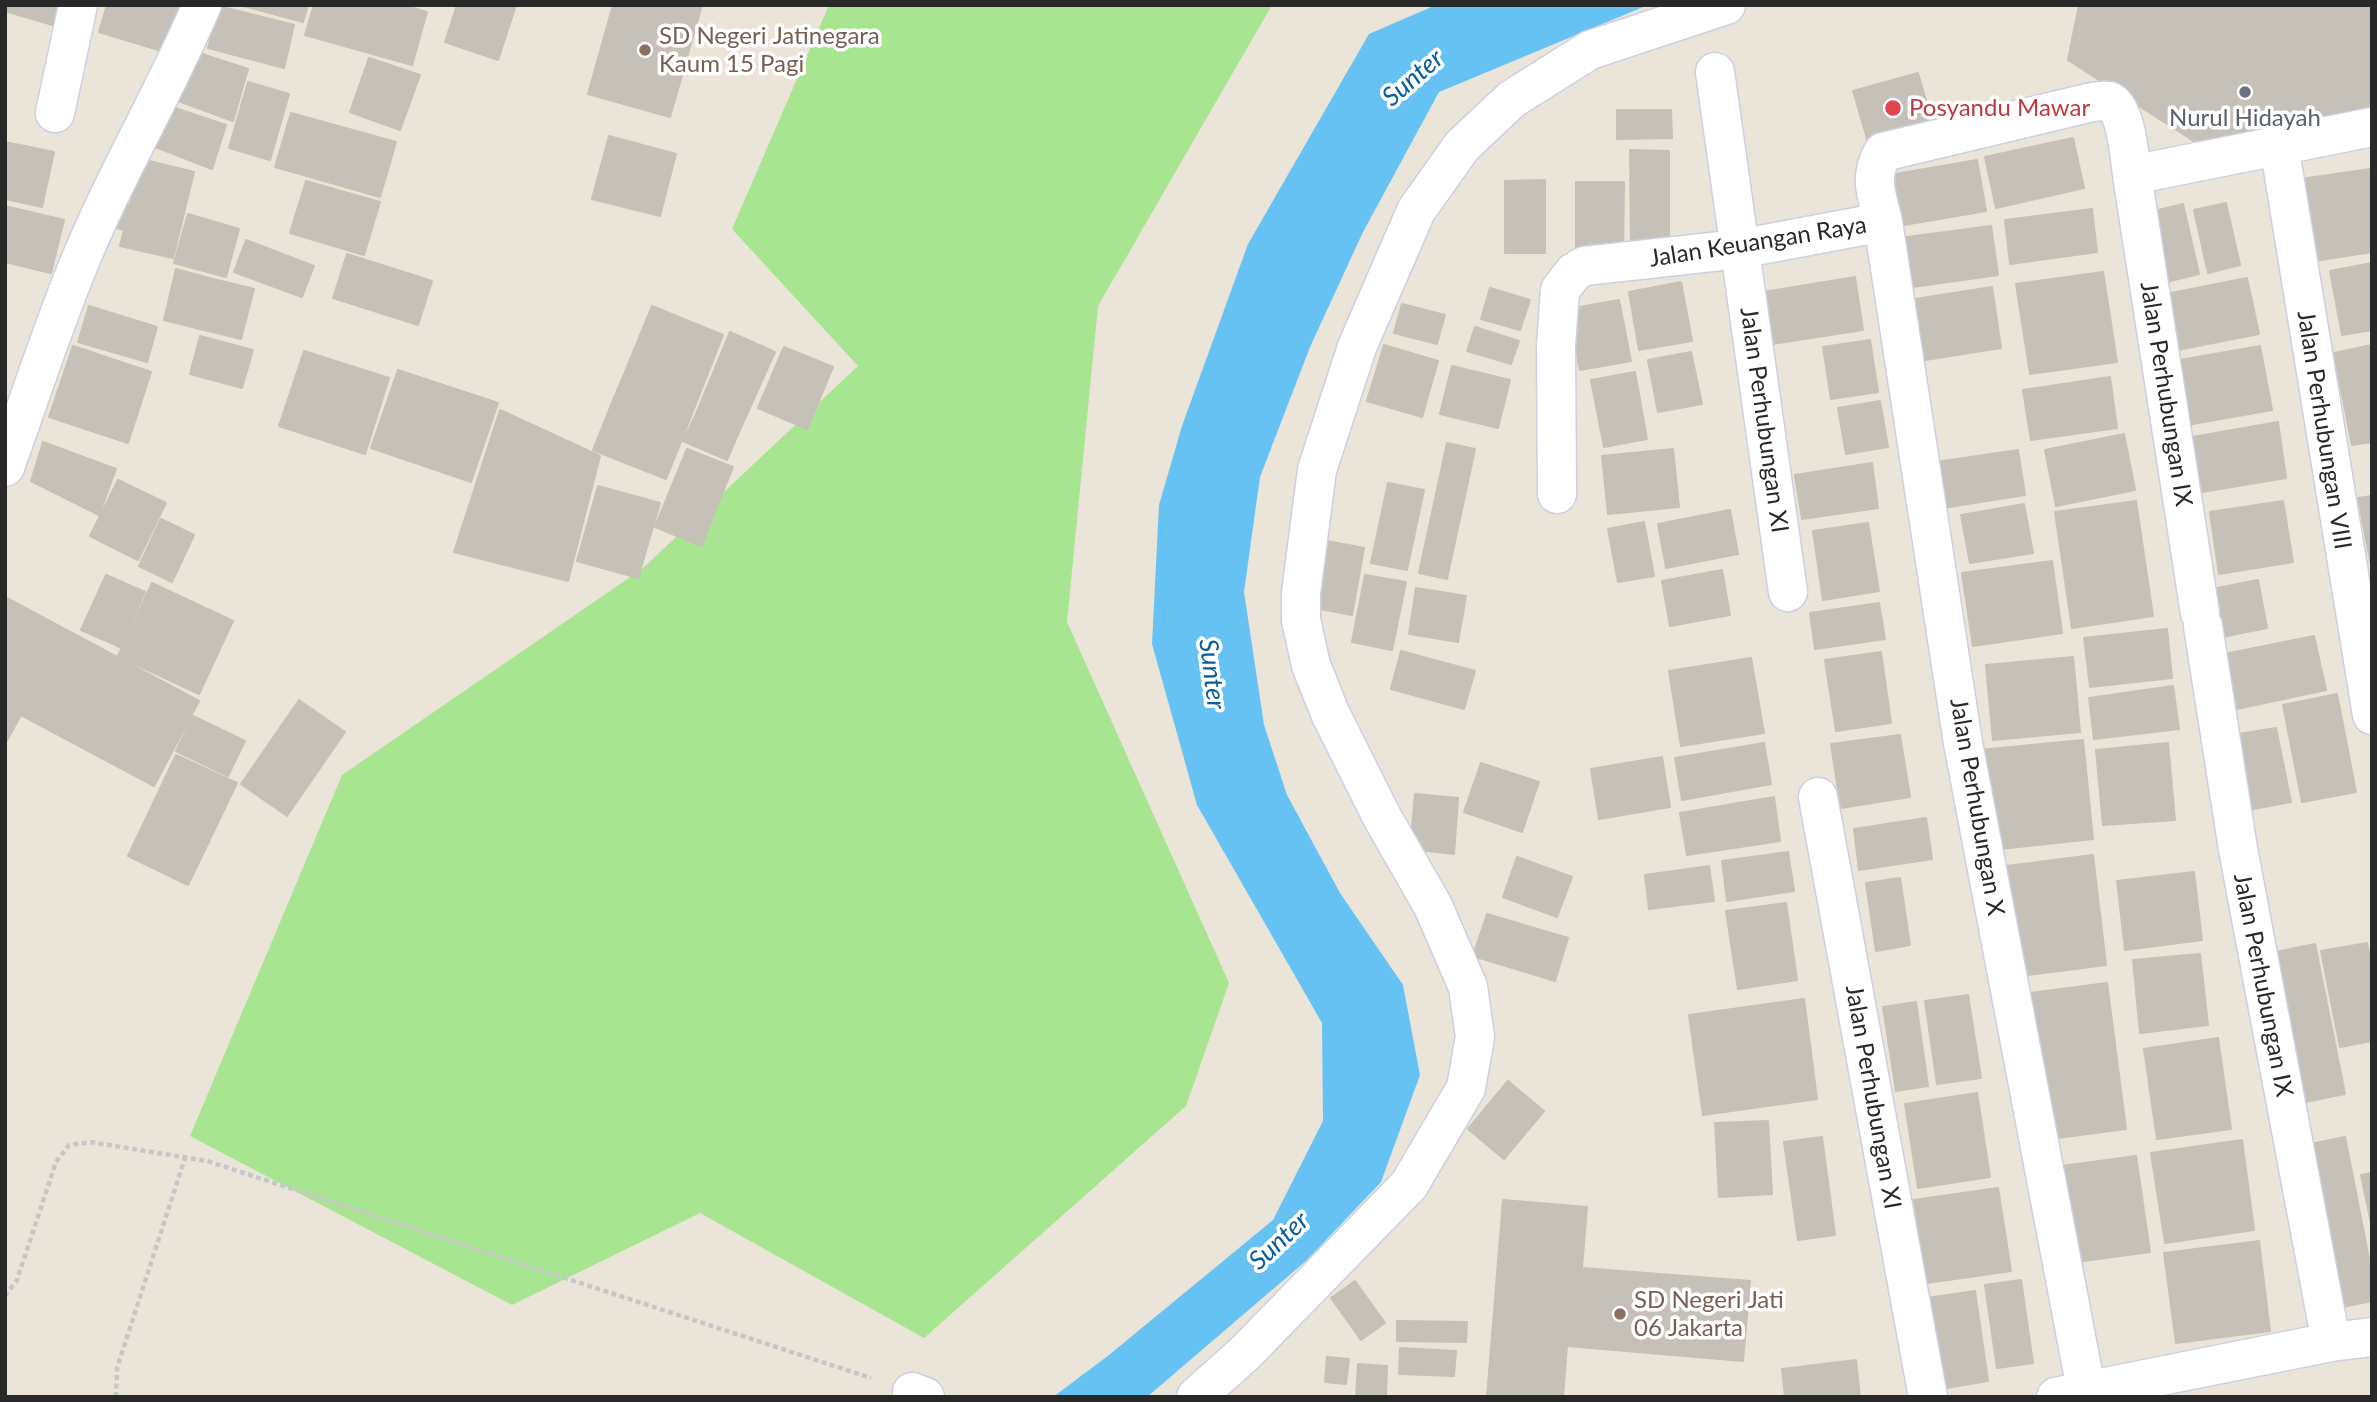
<!DOCTYPE html>
<html>
<head>
<meta charset="utf-8">
<style>
	body { margin:0 }
	#map { position:relative; width:2377px; height:1402px; overflow:hidden; background:#ebe4d8; font-family:Lato,sans-serif }
	canvas { display:block }
	.frame { position:absolute; inset:0; border:7px solid #282828; pointer-events:none }
</style>
</head>
<body>
<div id="map">
<canvas width="2377" height="1402"></canvas>
<div class="frame"></div>
</div>
<script>
const ctx = document.querySelector('canvas').getContext('2d');
ctx.lineJoin = 'round';
function paint(path, color) { ctx.fillStyle = color; ctx.fill(path, 'evenodd'); }
function strokePath(path, color, width, dash) { ctx.strokeStyle = color; ctx.lineWidth = width; ctx.lineCap = dash ? 'butt' : 'round'; ctx.setLineDash(dash || []); ctx.stroke(path); }
function write(font, color, halo, rows, align = 'center') {
  ctx.font = font + ' Lato,sans-serif'; ctx.lineWidth = 7; ctx.setLineDash([]); ctx.textBaseline = 'middle'; ctx.strokeStyle = halo; ctx.fillStyle = color; for (const [text, x, y, turn = 0] of rows) {
    ctx.save(); ctx.translate(x, y); ctx.rotate((+turn || 0) * Math.PI / 180); ctx.textAlign = isNaN(turn) ? turn : align; if (halo) ctx.strokeText(text, 0, 0); ctx.fillText(text, 0, 0); ctx.restore();
  }
}
paint(new Path2D(`
	M829 5H1272L1098 306 1067 622 1229 983 1186 1106 924 1338 700 1213 512 1305 190 1136 342 775 642 569 858 366 732 229Z`), '#a7e591');
paint(new Path2D(`
	M1436 5H1648L1439 92 1363 232 1310 347 1260 477 1244 592 1264 725 1287 795 1340 893 1403 985 1420 1075 1381 1182 1307 1260 1147 1397H1053L1109 1355 1273 1220 1323 1121 1322 1023 1197 805 1152 644 1159 505 1182 426 1248 244 1369 34Z`), '#65c2f3');
const building = new Path2D(`
	M5 5H62L56 26 5 11Z
	M107 5H180L165 52 99 32Z
	M240 5H308L303 22Z
	M314 5H403L427 12 412 65 305 35Z
	M457 5H516L498 60 445 42Z
	M613 5H702L670 117 588 94Z
	M2079 5H2372V124L2209 151 2068 60Z
	M219 6 294 25 284 68 208 48Z
	M193 51 248 69 233 121 178 101Z
	M369 58 420 75 400 130 350 112Z
	M1918 73 1933 125 1868 142 1853 91Z
	M248 82 289 94 270 160 229 148Z
	M172 107 226 125 212 169 153 146Z
	M1617 110H1671L1672 138 1617 139Z
	M291 113 396 142 380 197 275 167Z
	M609 136 676 154 660 216 592 199Z
	M2073 138 2084 188 1996 208 1985 157Z
	M5 142 54 152 42 207 5 199Z
	M1630 150 1669 151V249L1631 248Z
	M141 159 194 172 173 258 120 246 124 230 110 226 116 202 130 205Z
	M1977 160 1986 211 1892 227 1884 176Z
	M2370 169 2372 252 2314 261 2301 179Z
	M1545 180V253H1505V181Z
	M306 181 380 202 364 255 290 233Z
	M1576 182H1624L1623 255H1576Z
	M2226 203 2240 265 2208 273 2194 210Z
	M2183 204 2199 274 2158 284 2142 214Z
	M5 206 64 220 51 273 5 262Z
	M2092 209 2097 252 2010 264 2005 220Z
	M188 214 239 229 226 277 174 263Z
	M1991 226 1998 275 1898 289 1892 239Z
	M246 240 314 266 302 297 234 272Z
	M347 254 432 281 418 325 333 298Z
	M2372 263V330L2342 335 2330 271Z
	M176 269 213 279 200 329 164 320Z
	M2103 272 2117 362 2030 374 2016 284Z
	M1855 277 1863 330 1772 344 1764 292Z
	M2247 278 2259 334 2172 351 2161 295Z
	M213 279 254 289 241 339 200 329Z
	M1681 282 1692 341 1639 350 1629 292Z
	M1992 287 2001 348 1919 361 1909 300Z
	M1490 288 1530 300 1520 330 1481 319Z
	M1619 300 1631 361 1580 370 1568 309Z
	M1402 304 1445 315 1437 344 1394 333Z
	M89 306 157 327 147 362 78 342Z
	M652 306 723 335 697 401 625 372Z
	M1475 327 1519 341 1511 364 1467 351Z
	M730 332 775 352 739 432 696 414Z
	M200 336 253 350 242 388 190 374Z
	M1870 340 1878 392 1831 399 1823 347Z
	M1384 345 1438 361 1422 417 1367 401Z
	M2372 345V442L2352 445 2334 353Z
	M73 346 151 372 128 443 49 417Z
	M2260 346 2272 410 2181 426 2169 362Z
	M784 347 833 367 807 429 758 408Z
	M304 351 389 378 365 454 279 426Z
	M1691 352 1702 404 1658 412 1648 360Z
	M1452 366 1510 380 1498 428 1440 414Z
	M398 370 498 403 471 482 371 448Z
	M625 372 697 401 684 434 611 405Z
	M1635 372 1647 439 1604 447 1591 380Z
	M2110 377 2117 428 2031 440 2023 390Z
	M1880 401 1888 447 1846 454 1838 408Z
	M611 405 684 434 666 479 593 450Z
	M500 410 600 456 568 581 454 552Z
	M696 414 739 432 727 460 683 441Z
	M2278 422 2286 478 2196 493 2187 438Z
	M2124 434 2135 490 2056 506 2045 450Z
	M43 442 116 469 99 515 31 481Z
	M1447 443 1475 449 1447 579 1419 573Z
	M687 449 733 467 717 506 671 488Z
	M1673 449 1679 507 1608 514 1602 456Z
	M2018 450 2025 495 1943 508 1936 462Z
	M1872 463 1878 508 1802 519 1795 475Z
	M118 480 166 503 138 560 90 536Z
	M1388 483 1424 490 1407 570 1371 563Z
	M598 486 660 503 638 578 577 561Z
	M671 488 717 506 702 546 655 527Z
	M2372 496V565H2371L2358 498Z
	M2136 501 2153 616 2072 628 2055 512Z
	M2283 501 2293 562 2219 574 2210 512Z
	M2024 504 2033 553 1970 563 1961 515Z
	M1730 510 1738 554 1666 568 1658 524Z
	M161 519 194 535 172 582 139 566Z
	M1644 522 1654 576 1618 582 1608 529Z
	M1868 523 1879 591 1823 600 1813 531Z
	M1322 540 1364 548 1352 615 1310 607Z
	M2052 561 2062 633 1973 646 1962 573Z
	M1722 570 1730 615 1670 626 1662 581Z
	M106 575 145 592 120 647 81 630Z
	M1365 575 1406 582 1392 650 1352 642Z
	M2258 580 2267 628 2222 637 2212 589Z
	M152 583 233 621 199 694 118 656Z
	M1416 588 1466 596 1458 642 1409 634Z
	M5 597 199 701 154 786 21 715 5 744Z
	M1879 603 1885 639 1815 649 1810 613Z
	M2167 629 2172 678 2090 687 2084 638Z
	M2314 636 2326 690 2227 711 2215 656Z
	M1401 651 1475 671 1464 709 1391 689Z
	M1881 652 1891 723 1836 731 1825 660Z
	M2073 657 2080 732 1993 740 1986 665Z
	M1751 658 1764 733 1681 746 1669 671Z
	M2173 686 2179 729 2094 739 2089 698Z
	M2337 694 2356 792 2302 802 2283 705Z
	M299 700 345 732 287 816 241 784Z
	M193 716 245 741 228 776 176 751Z
	M2276 728 2291 802 2242 811 2227 736Z
	M1900 735 1910 797 1841 808 1831 744Z
	M2083 740 2093 839 1991 850 1980 750Z
	M1764 743 1771 784 1682 800 1675 758Z
	M2168 743 2175 820 2103 825 2096 750Z
	M176 755 237 783 188 885 128 856Z
	M1662 757 1670 807 1599 819 1591 769Z
	M1481 763 1539 782 1522 832 1464 812Z
	M1415 794 1458 798 1454 854 1410 849Z
	M1774 797 1780 841 1687 855 1680 813Z
	M1926 818 1932 859 1859 870 1854 829Z
	M1788 852 1794 891 1727 901 1722 861Z
	M2093 855 2106 965 2012 977 1999 867Z
	M1517 857 1572 877 1557 917 1503 897Z
	M1709 866 1714 901 1649 909 1645 875Z
	M2194 872 2202 940 2125 950 2117 881Z
	M1900 878 1910 945 1876 951 1866 883Z
	M1786 903 1797 980 1738 989 1726 911Z
	M1487 914 1568 938 1555 981 1473 956Z
	M2367 943 2372 966V1041L2340 1047 2321 951Z
	M2315 944 2345 1094 2300 1103 2271 953Z
	M2200 954 2208 1025 2140 1033 2133 960Z
	M2107 983 2126 1129 2042 1140 2023 994Z
	M1968 995 1981 1078 1937 1084 1925 1001Z
	M1804 999 1817 1099 1703 1115 1689 1015Z
	M1916 1002 1928 1086 1896 1091 1883 1007Z
	M2218 1038 2231 1129 2157 1139 2144 1049Z
	M1508 1081 1544 1111 1504 1159 1468 1129Z
	M1977 1093 1990 1177 1918 1188 1905 1104Z
	M1768 1121 1772 1194 1719 1197 1715 1123Z
	M1822 1137 1835 1235 1798 1240 1784 1142Z
	M2345 1137 2372 1274V1301L2337 1308 2306 1145Z
	M2242 1140 2254 1230 2165 1243 2151 1153Z
	M2136 1156 2150 1252 2076 1262 2062 1166Z
	M2372 1173V1228L2361 1175Z
	M1998 1188 2011 1271 1927 1283 1914 1200Z
	M1503 1200 1587 1207 1582 1268 1750 1281 1743 1361 1567 1346 1563 1397H1487Z
	M2259 1241 2270 1331 2176 1343 2164 1253Z
	M2021 1280 2033 1363 1997 1368 1985 1285Z
	M1355 1281 1385 1323 1361 1340 1331 1298Z
	M1975 1291 1988 1381 1940 1389 1927 1298Z
	M1397 1321 1467 1322 1466 1342 1397 1341Z
	M1400 1348 1456 1351 1454 1376 1399 1374Z
	M1327 1357 1349 1359 1346 1384 1325 1382Z
	M1856 1360 1860 1397H1785L1782 1369Z
	M1358 1364 1387 1366 1386 1397H1356Z`);
paint(building, '#c6c1b8');
strokePath(building, '#c6c1b2', 2);
const minor = new Path2D(`
	M1715 72 1788 592
	M55 113 78 5
	M2279 145 2372 715
	M2132 175 2200 613
	M1883 222 1963 743 2086 1389
	M5 467C29 400 51 332 78 266 114 177 164 94 202 5
	M1557 494 1556 345 1560 290 1574 272 1584 266 1739 249 1883 222C1877 195 1868 178 1883 152L2092 102C2097 102 2104 100 2109 101 2126 106 2130 159 2132 175L2372 127
	M2203 626 2238 849 2331 1342
	M1818 797 1928 1397
	M912 1392 925 1397
	M1196 1397 1244 1354 1409 1185 1466 1088 1475 1037 1468 987 1433 906 1382 817 1330 713 1311 665 1301 620V593L1317 470 1357 347 1416 211 1462 146 1512 99 1590 50 1726 5
	M2056 1397 2331 1342 2372 1337`);
strokePath(minor, '#cdd0e2', 41);
strokePath(new Path2D(`
	M5 1296 17 1280 56 1162 69 1145 90 1142 207 1161 871 1378
	M116 1397 117 1368 185 1158`), '#c7c7c7', 4.5, [5, 3.5]);
strokePath(minor, '#fff', 38);
for (const [x, y, r, color] of [
	[645,50,7,"#8d6e63"],
	[2245,92,7,"#6b7280"],
	[1893,108,9,"#e0444e"],
	[1620,1314,7,"#8d6e63"]
]) { const dot = new Path2D(); dot.arc(x, y, r, 0, 2 * Math.PI); ctx.fillStyle = color; ctx.fill(dot); strokePath(dot, '#fff', 2.5); }
write('24px', '#785e54', '#fff', [
	["SD Negeri Jatinegara",659,36],
	["Kaum 15 Pagi",659,64],
	["SD Negeri Jati",1634,1300],
	["06 Jakarta",1634,1328]
], 'left');
write('24px', '#be3a42', '#fff', [
	["Posyandu Mawar",1909,108]
], 'left');
write('24px', '#5b616d', '#fff', [
	["Nurul Hidayah",2245,118]
]);
write('24px', '#282828', '#fff', [
	["Jalan Keuangan Raya",1758,242,-9],
	["Jalan Perhubungan IX",2166,394,81],
	["Jalan Perhubungan XI",1764,420,82],
	["Jalan Perhubungan VIII",2324,430,81],
	["Jalan Perhubungan X",1977,807,80],
	["Jalan Perhubungan IX",2263,985,79],
	["Jalan Perhubungan XI",1873,1097,80]
]);
write('italic 26px', '#075d9c', '#fff', [
	["Sunter",1413,78,-41],
	["Sunter",1212,674,83],
	["Sunter",1279,1241,-43]
]);
</script>
</body>
</html>
